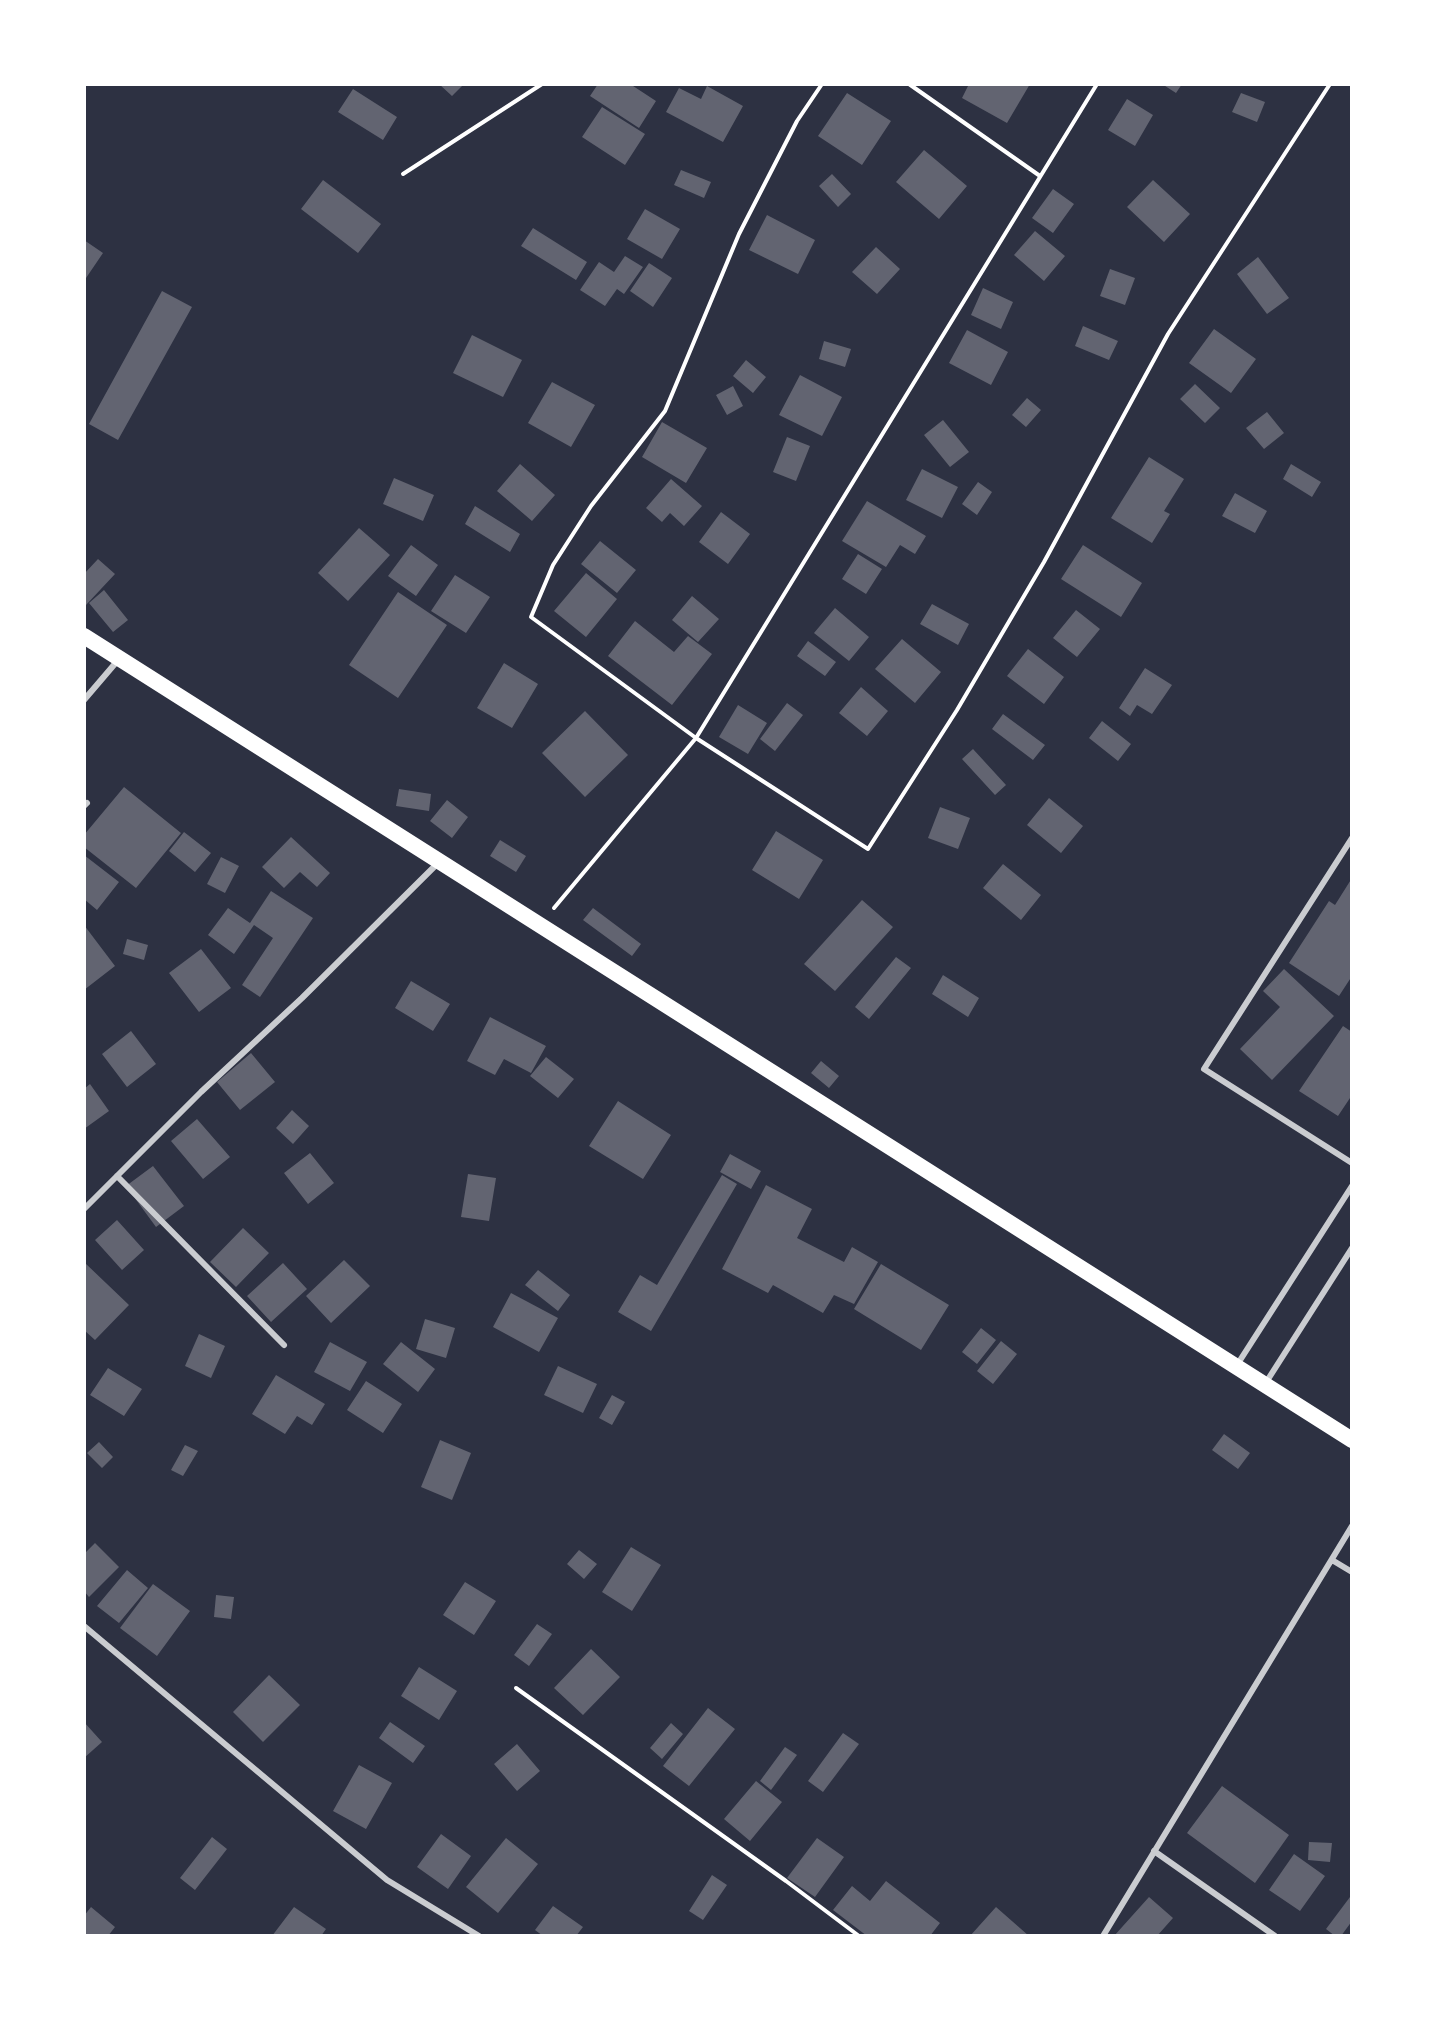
<!DOCTYPE html>
<html>
<head>
<meta charset="utf-8">
<style>
	body { margin:0 }
	#map { position:relative; width:1436px; height:2020px; overflow:hidden; background:#2d3142; font-family:"Nunito Sans",sans-serif }
	canvas { display:block }
	.frame { position:absolute; inset:0; border:86px solid #fff; pointer-events:none }
</style>
</head>
<body>
<div id="map">
<canvas width="1436" height="2020"></canvas>
<div class="frame"></div>
</div>
<script>
const ctx = document.querySelector('canvas').getContext('2d');
ctx.lineJoin = 'round';
function paint(path, color) { ctx.fillStyle = color; ctx.fill(path, 'evenodd'); }
function strokePath(path, color, width, dash) { ctx.strokeStyle = color; ctx.lineWidth = width; ctx.lineCap = dash ? 'butt' : 'round'; ctx.setLineDash(dash || []); ctx.stroke(path); }
paint(new Path2D(`
	M439 84H464L452 96Z
	M598 84H630L656 101 639 128 590 96Z
	M969 84H1030L1007 123 962 98Z
	M1162 84H1182L1176 93Z
	M707 86 743 106 723 142 666 112 679 88 701 99Z
	M353 89 397 117 383 140 338 112Z
	M847 93 891 121 862 165 818 136Z
	M1241 93 1265 102 1257 122 1232 112Z
	M1127 99 1153 115 1135 146 1108 130Z
	M602 107 645 134 625 165 582 137Z
	M924 150 967 186 939 219 896 182Z
	M681 170 711 182 704 198 674 185Z
	M832 174 851 194 838 207 819 186Z
	M323 180 381 224 358 253 301 209Z
	M1153 180 1190 214 1164 242 1127 207Z
	M1053 189 1074 204 1053 233 1032 218Z
	M645 209 680 229 662 259 627 239Z
	M767 215 815 240 798 274 749 250Z
	M533 228 587 262 576 280 521 246Z
	M1035 231 1065 256 1044 281 1014 255Z
	M84 240 103 253 84 281Z
	M876 247 900 269 877 294 852 272Z
	M625 256 643 267 624 294 617 289 605 306 580 290 599 262 614 272Z
	M1258 257 1289 298 1267 314 1237 274Z
	M649 263 672 278 653 307 630 291Z
	M1110 269 1135 278 1125 305 1100 296Z
	M983 288 1013 302 1001 329 971 315Z
	M162 291 192 307 118 440 89 424Z
	M1083 326 1118 341 1109 360 1075 346Z
	M1214 329 1256 359 1231 393 1189 363Z
	M967 330 1008 352 991 385 949 363Z
	M472 335 522 360 503 397 453 373Z
	M824 341 851 349 845 367 819 359Z
	M746 360 766 377 753 393 733 376Z
	M800 375 842 397 822 436 779 415Z
	M552 382 595 405 571 447 528 423Z
	M1195 384 1220 408 1205 423 1180 399Z
	M733 386 743 406 727 415 716 395Z
	M1027 398 1041 410 1026 427 1012 415Z
	M1267 412 1284 433 1264 449 1246 428Z
	M943 420 969 452 950 467 924 435Z
	M662 422 707 448 686 483 642 457Z
	M787 437 810 446 796 481 773 472Z
	M1149 457 1184 479 1164 511 1170 514 1152 543 1111 518Z
	M520 464 555 495 532 521 497 491Z
	M1291 464 1321 482 1312 497 1283 479Z
	M922 469 958 487 942 518 906 500Z
	M394 478 434 495 423 521 383 504Z
	M671 479 702 506 684 526 670 513 662 522 646 508Z
	M978 482 992 492 977 515 962 504Z
	M1235 493 1267 511 1255 533 1222 516Z
	M867 501 926 536 915 554 900 545 886 567 842 541Z
	M475 506 520 534 510 552 465 524Z
	M721 512 750 534 728 564 699 542Z
	M359 528 390 555 348 601 318 573Z
	M600 541 636 570 617 593 581 564Z
	M411 545 438 565 416 596 388 576Z
	M1083 545 1142 583 1121 617 1061 579Z
	M858 554 882 569 866 594 842 579Z
	M98 559 115 574 86 605 84 603V574Z
	M586 573 617 599 586 637 554 611Z
	M455 575 490 597 466 633 431 611Z
	M104 590 128 620 113 632 89 603Z
	M398 592 447 625 398 698 349 665Z
	M692 596 719 619 698 642 672 620Z
	M932 604 969 624 958 645 920 624Z
	M835 608 869 637 849 661 814 633Z
	M1076 610 1100 629 1077 657 1053 638Z
	M635 621 674 652 688 636 712 654 672 705 608 656Z
	M902 639 941 672 915 703 875 669Z
	M808 641 836 662 825 676 797 656Z
	M1028 649 1064 677 1044 704 1007 676Z
	M504 663 538 684 512 728 477 708Z
	M1145 668 1172 685 1152 714 1137 705 1130 716 1119 708Z
	M861 687 888 711 867 736 839 713Z
	M787 703 803 715 775 751 760 739Z
	M738 705 767 723 748 754 719 737Z
	M585 711 628 755 585 797 542 753Z
	M1003 714 1045 745 1033 760 992 729Z
	M1102 721 1131 744 1118 761 1089 738Z
	M973 749 1006 785 995 795 962 759Z
	M124 787 181 833 136 888 84 847V835Z
	M399 789 431 794 429 811 396 806Z
	M1049 798 1083 826 1061 853 1027 825Z
	M447 800 468 817 452 838 430 821Z
	M940 807 970 818 958 849 928 838Z
	M776 831 823 860 799 899 752 870Z
	M184 832 211 853 195 872 169 851Z
	M291 837 330 873 317 887 300 872 284 888 262 867Z
	M500 840 526 856 516 872 490 856Z
	M84 855 119 882 97 910 84 899Z
	M221 857 239 866 225 893 207 884Z
	M1003 864 1041 895 1021 920 983 888Z
	M1352 878V976L1339 996 1289 963 1329 901 1335 905Z
	M271 891 313 918 260 997 242 985 273 938 254 925 234 954 208 935 228 908 250 923Z
	M862 900 893 927 835 991 804 964Z
	M593 908 641 944 632 956 583 920Z
	M84 925 115 966 84 990Z
	M127 939 148 945 144 960 123 954Z
	M201 949 231 988 199 1012 169 973Z
	M896 957 911 968 869 1019 855 1007Z
	M1284 969 1334 1016 1272 1080 1240 1049 1280 1007 1263 991Z
	M943 975 979 998 968 1017 932 994Z
	M411 981 450 1004 433 1031 395 1008Z
	M490 1017 546 1046 531 1073 504 1059 495 1075 467 1061Z
	M1343 1026 1352 1032V1095L1338 1116 1299 1091Z
	M131 1031 156 1064 127 1087 102 1054Z
	M251 1053 275 1082 240 1110 217 1082Z
	M546 1057 574 1079 558 1098 530 1076Z
	M821 1061 839 1076 829 1088 811 1073Z
	M90 1084 109 1111 84 1129V1089Z
	M618 1101 671 1135 643 1179 589 1146Z
	M292 1110 309 1126 293 1144 276 1128Z
	M197 1119 230 1157 203 1179 171 1141Z
	M310 1153 334 1183 308 1204 284 1173Z
	M730 1154 761 1171 751 1189 720 1172Z
	M153 1166 184 1206 156 1227 126 1186Z
	M468 1174 496 1178 489 1221 461 1217Z
	M722 1175 737 1184 651 1331 618 1312 640 1275 657 1285Z
	M766 1185 812 1209 797 1238 844 1262 852 1247 878 1262 854 1304 834 1295 823 1313 773 1285 768 1293 722 1269Z
	M117 1220 144 1250 122 1270 95 1240Z
	M243 1228 269 1253 236 1287 210 1262Z
	M344 1260 370 1286 331 1323 306 1296Z
	M84 1262 129 1305 95 1340 84 1330Z
	M283 1263 307 1289 271 1322 247 1296Z
	M881 1264 949 1305 921 1350 854 1309Z
	M538 1270 570 1295 558 1311 525 1285Z
	M511 1293 558 1318 539 1352 493 1327Z
	M425 1319 455 1328 446 1358 416 1349Z
	M981 1328 996 1340 977 1364 962 1352Z
	M199 1334 225 1346 211 1378 185 1366Z
	M1001 1341 1017 1354 993 1384 977 1371Z
	M330 1342 367 1362 350 1391 314 1372Z
	M401 1342 435 1369 418 1392 383 1364Z
	M558 1366 597 1384 583 1413 544 1395Z
	M108 1368 142 1389 124 1416 90 1395Z
	M276 1375 325 1404 312 1425 297 1416 285 1434 252 1414Z
	M366 1381 402 1404 383 1433 347 1410Z
	M612 1395 625 1402 612 1425 599 1418Z
	M1224 1434 1250 1453 1238 1469 1212 1450Z
	M440 1440 471 1453 452 1500 421 1487Z
	M99 1442 113 1457 102 1468 87 1453Z
	M185 1445 198 1451 183 1476 171 1470Z
	M95 1543 119 1567 89 1597 84 1591V1554Z
	M631 1547 661 1565 632 1611 602 1592Z
	M579 1550 597 1564 584 1579 567 1564Z
	M127 1570 148 1588 119 1623 97 1606Z
	M465 1582 496 1601 474 1635 443 1615Z
	M153 1584 190 1611 157 1656 120 1628Z
	M216 1595 234 1597 231 1619 214 1617Z
	M537 1624 552 1634 529 1666 514 1655Z
	M591 1649 620 1677 583 1715 554 1688Z
	M419 1667 457 1691 439 1720 401 1696Z
	M269 1675 300 1705 263 1742 233 1712Z
	M708 1708 735 1729 689 1786 663 1766Z
	M84 1722 102 1742 84 1758Z
	M390 1722 425 1746 413 1763 379 1738Z
	M671 1723 683 1734 662 1759 650 1748Z
	M843 1733 859 1744 823 1792 808 1781Z
	M517 1744 540 1771 517 1791 494 1764Z
	M785 1747 797 1755 771 1790 760 1781Z
	M359 1765 392 1783 366 1829 333 1811Z
	M756 1781 782 1802 750 1841 724 1819Z
	M1222 1786 1289 1835 1255 1883 1187 1833Z
	M441 1834 471 1856 448 1889 417 1867Z
	M212 1837 227 1849 195 1890 180 1878Z
	M506 1838 538 1864 498 1913 466 1887Z
	M817 1838 844 1857 815 1897 787 1878Z
	M1309 1842 1332 1843 1330 1862 1308 1860Z
	M1294 1854 1325 1876 1300 1911 1269 1890Z
	M712 1875 727 1885 703 1920 689 1911Z
	M886 1881 940 1923 930 1936H867L833 1910 852 1886 870 1901Z
	M1149 1897 1173 1918 1157 1936H1114Z
	M1350 1897 1352 1899V1921L1341 1936H1335L1326 1929Z
	M553 1906 583 1927 576 1936H543L535 1930Z
	M91 1907 115 1927 108 1936H84V1916Z
	M294 1907 326 1929 321 1936H272Z
	M996 1907 1029 1936H970Z`), '#626471');
strokePath(new Path2D(`
	M822 84 797 121 739 234 665 411 591 506 553 565 531 617 696 738 868 849 957 710 1044 562 1168 334 1330 84
	M909 84 1040 176
	M403 174 542 84
	M554 908 696 738 1097 84
	M516 1688 786 1881 859 1936`), '#fff', 4);
strokePath(new Path2D(`
	M84 700 119 659
	M84 806 87 803
	M1352 838 1204 1069 1352 1163
	M117 1176 284 1345
	M84 1209 201 1092 302 998 439 862
	M1237 1365 1352 1186
	M1265 1384 1352 1248
	M1332 1560 1352 1572
	M84 1626 387 1880 479 1936
	M1154 1851 1275 1936
	M1103 1936 1352 1526`), '#caccd0', 6);
strokePath(new Path2D(`
	M84 636 1352 1440`), '#fff', 16);
</script>
</body>
</html>
